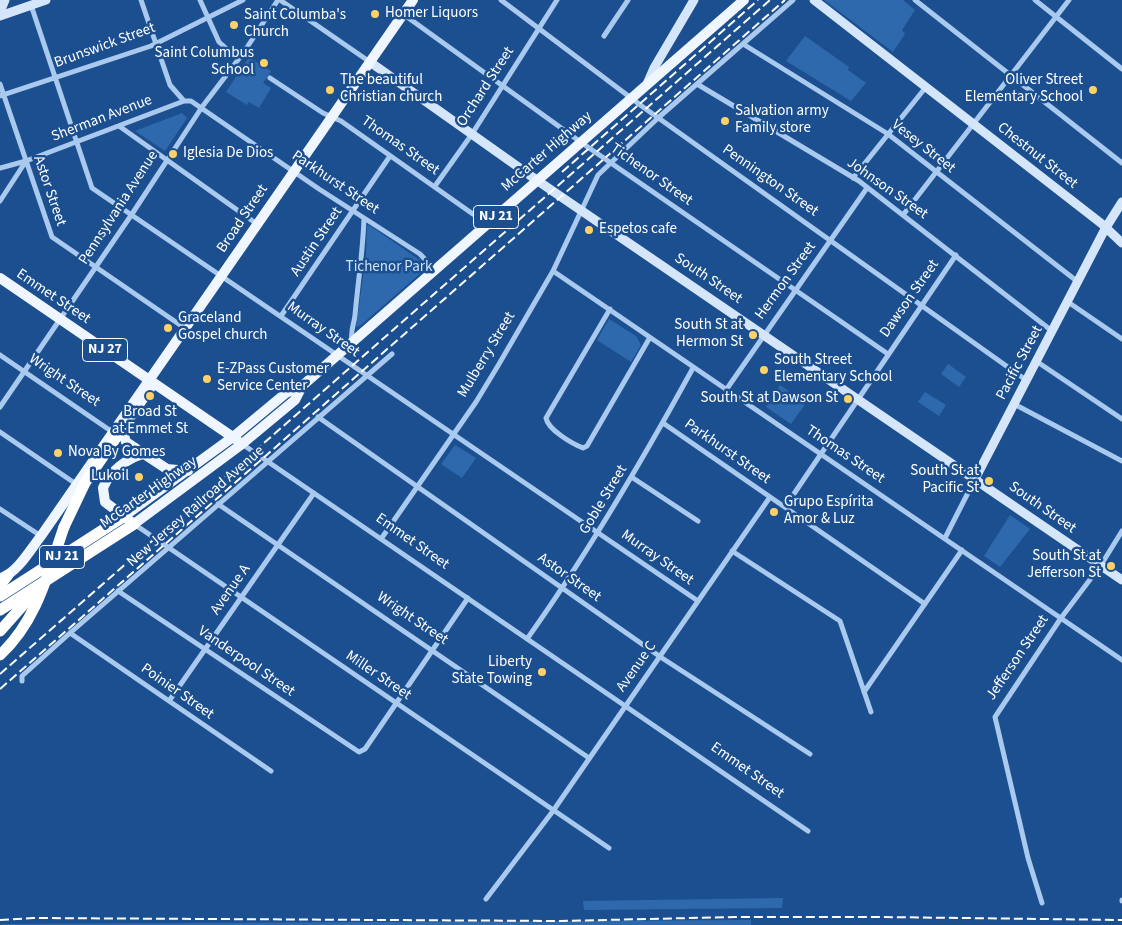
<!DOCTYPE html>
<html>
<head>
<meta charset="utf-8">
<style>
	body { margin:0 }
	canvas { display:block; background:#1b4f8f }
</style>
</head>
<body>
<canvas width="1122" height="925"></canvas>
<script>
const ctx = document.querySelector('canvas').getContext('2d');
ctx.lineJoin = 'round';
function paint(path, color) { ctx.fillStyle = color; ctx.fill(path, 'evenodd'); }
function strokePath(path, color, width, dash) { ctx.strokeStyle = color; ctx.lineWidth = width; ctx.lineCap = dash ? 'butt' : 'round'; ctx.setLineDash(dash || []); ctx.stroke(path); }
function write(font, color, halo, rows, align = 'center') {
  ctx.font = font + ' "Source Sans 3",sans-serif'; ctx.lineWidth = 5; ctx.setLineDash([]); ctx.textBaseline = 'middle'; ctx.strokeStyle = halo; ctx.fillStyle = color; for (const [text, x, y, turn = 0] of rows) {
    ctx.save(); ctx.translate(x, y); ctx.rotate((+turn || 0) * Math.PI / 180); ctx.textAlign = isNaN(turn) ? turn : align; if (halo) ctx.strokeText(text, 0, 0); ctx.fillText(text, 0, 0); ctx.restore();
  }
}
paint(new Path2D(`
	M824 0H903L915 10 902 30 905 34 893 52Z
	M805 36 849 67 848 70 866 83 851 101 786 61Z
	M249 57 271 71 263 83 271 88 259 108 249 102 247 105 226 92Z
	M182 113 187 118 165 151 135 131Z
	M369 225 421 261 425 266 422 272 361 325 356 327 366 256 367 226Z
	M609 319 636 336 641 345 631 362 597 340Z
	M948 364 966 377 959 387 941 374Z
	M780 385 806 403 791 424 766 407Z
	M925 392 946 405 939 416 918 402Z
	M455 445 476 458 462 478 441 464Z
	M1010 515 1030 529 1000 567 984 556Z
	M783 898 782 908 584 910 583 901Z
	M751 920V925H1L3 924Z`), '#2e69ad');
strokePath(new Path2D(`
	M141 0 170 85 184 101
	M200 0 219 42 237 58
	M280 0 370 62
	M501 0 643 107 1026 380
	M915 0 1122 163
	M1035 0 1122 69
	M31 5 92 188 698 601
	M403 14 582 143 888 354
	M604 36 628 0
	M743 44 888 134 1078 282
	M270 78 323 113 341 121 487 224
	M0 84 52 237 186 329
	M697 84 859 181 1052 331
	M0 96 151 46 243 0
	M119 126 257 224
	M0 168 26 161 184 101H191L319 189 420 254 435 270
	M853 178 926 87
	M435 186 472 134 557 0
	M0 201 26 161
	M903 215 1069 0
	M553 271 1122 660
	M1068 302 1122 339
	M610 309 546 418C548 430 573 444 583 448L587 446 649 339
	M281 316 390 156
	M352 341C350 331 354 325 355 315 358 282 363 251 364 218
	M0 355 111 431
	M1036 361 1122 419
	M726 390 867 188
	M1014 404 1122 461
	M0 407 132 214 202 107 244 52 278 0
	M318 417 662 658 810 754
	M663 423 925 604
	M0 432 76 484
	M242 444 808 831
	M633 478 698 521
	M218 504 589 758
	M785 507 956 255
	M0 509 41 536
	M134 524 609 848
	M945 538 975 479
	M381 539 476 402 499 364 553 271 598 175 658 118 793 0
	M732 551 840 621 871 712
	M118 591 359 752 365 749 468 598
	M70 633 271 771
	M527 639C589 552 642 461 693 368
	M22 681V676L70 633 392 354
	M864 692 962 550
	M169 701 314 493
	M486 899 553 811 770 497
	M1122 901V900
	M1042 903 1028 858 995 717 1061 618 1101 565 1122 531`), '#a9c9ee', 5);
strokePath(new Path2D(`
	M814 0 1102 224 1122 243
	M0 12 5 0
	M0 16 46 0
	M370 62 538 181 1122 580
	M647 84 654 68 694 0
	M975 479 1105 229 1122 202`), '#d6e6fa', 9);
strokePath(new Path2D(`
	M0 278 237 440
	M150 381V389L122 429 126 442 167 469 188 471
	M143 454C126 459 110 471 103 488L105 502 134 524 242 444 295 400 302 386
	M123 517 233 437 286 393 302 386 744 0
	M1 578C18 572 30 550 41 536L413 0`), '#f0f6ff', 10);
strokePath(new Path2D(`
	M64 527 85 483 122 429
	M0 585 8 575
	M0 596 123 517
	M0 610 134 524
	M0 631 32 595`), '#fff', 11);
strokePath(new Path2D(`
	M562 172 758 0
	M0 674 770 0
	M0 689 785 0
	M0 920 33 918 560 921 735 917H881L1122 920`), '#fff', 2, [9, 4]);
strokePath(new Path2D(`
	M0 655C37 621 48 573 64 527`), '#fff', 11);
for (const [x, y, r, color] of [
	[375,14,5,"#ffd166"],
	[234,25,5,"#ffd166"],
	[264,63,5,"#ffd166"],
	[330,90,5,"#ffd166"],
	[1093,90,5,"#ffd166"],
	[725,121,5,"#ffd166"],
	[173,154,5,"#ffd166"],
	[589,230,5,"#ffd166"],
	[168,328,5,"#ffd166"],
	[753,335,5,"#ffd166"],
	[764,370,5,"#ffd166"],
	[207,379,5,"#ffd166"],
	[150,396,5,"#ffd166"],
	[848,399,5,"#ffd166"],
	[58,453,5,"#ffd166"],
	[139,477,5,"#ffd166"],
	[989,481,5,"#ffd166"],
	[774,512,5,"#ffd166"],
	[1111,566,5,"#ffd166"],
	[542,672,5,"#ffd166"]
]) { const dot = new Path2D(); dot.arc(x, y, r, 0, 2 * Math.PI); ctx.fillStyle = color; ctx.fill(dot); strokePath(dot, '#1b4f8f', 2); }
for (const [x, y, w] of [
	[496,217,45],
	[105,350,45],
	[62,557,45]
]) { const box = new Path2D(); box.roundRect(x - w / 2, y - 11.5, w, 23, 4); ctx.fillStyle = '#1b4f8f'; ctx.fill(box); strokePath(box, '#fff', 1); }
write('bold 14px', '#fff', null, [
	["NJ 21",496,217],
	["NJ 27",105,350],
	["NJ 21",62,557]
]);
write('15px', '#fff', '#1b4f8f', [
	["Homer Liquors",385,14],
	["Saint Columba's",244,16],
	["Church",244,33],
	["Saint Columbus",254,54,"right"],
	["School",254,71,"right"],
	["The beautiful",340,81],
	["Christian church",340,98],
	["Oliver Street",1083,81,"right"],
	["Elementary School",1083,98,"right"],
	["Salvation army",735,112],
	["Family store",735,129],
	["Iglesia De Dios",183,154],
	["Espetos cafe",599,230],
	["Graceland",178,319],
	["Gospel church",178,336],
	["South St at",743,326,"right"],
	["Hermon St",743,343,"right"],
	["South Street",774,361],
	["Elementary School",774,378],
	["E-ZPass Customer",217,370],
	["Service Center",217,387],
	["South St at Dawson St",838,399,"right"],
	["Broad St",150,413,"center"],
	["at Emmet St",150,430,"center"],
	["Nova By Gomes",68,453],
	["South St at",979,472,"right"],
	["Pacific St",979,489,"right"],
	["Lukoil",129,477,"right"],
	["Grupo Espírita",784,503],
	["Amor & Luz",784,520],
	["South St at",1101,557,"right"],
	["Jefferson St",1101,574,"right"],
	["Liberty",532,663,"right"],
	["State Towing",532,680,"right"]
], 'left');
write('15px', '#fff', '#1b4f8f', [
	["Brunswick Street",105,46,-20],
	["Orchard Street",486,87,-57],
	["Sherman Avenue",102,119,-21],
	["Thomas Street",400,146,35],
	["Vesey Street",923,147,38],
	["McCarter Highway",547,152,-41],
	["Chestnut Street",1037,156,38],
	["Tichenor Street",651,175,35],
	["Pennington Street",770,181,35],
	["Parkhurst Street",335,183,34],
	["Johnson Street",887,189,35],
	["Astor Street",49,191,71],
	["Pennsylvania Avenue",119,208,-57],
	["Broad Street",243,219,-56],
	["Austin Street",317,242,-56],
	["South Street",708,279,34],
	["Hermon Street",786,281,-54],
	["Emmet Street",53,297,34],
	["Dawson Street",910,299,-55],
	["Murray Street",323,330,35],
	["Mulberry Street",487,355,-59],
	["Pacific Street",1020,363,-62],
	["Wright Street",64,381,34],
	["Parkhurst Street",727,452,35],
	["Thomas Street",845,455,34],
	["McCarter Highway",149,493,-35],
	["Goble Street",604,500,-59],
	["New Jersey Railroad Avenue",196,507,-41],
	["South Street",1042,508,35],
	["Emmet Street",412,542,35],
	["Murray Street",657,558,35],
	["Astor Street",569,578,35],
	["Avenue A",231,590,-55],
	["Wright Street",412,619,34],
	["Jefferson Street",1018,658,-56],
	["Vanderpool Street",246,662,34],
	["Avenue C",637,667,-55],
	["Miller Street",378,676,34],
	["Poinier Street",177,692,35],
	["Emmet Street",747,771,35]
]);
write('15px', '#cfe3fa', '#1b4f8f', [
	["Tichenor Park",389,268]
]);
</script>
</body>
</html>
